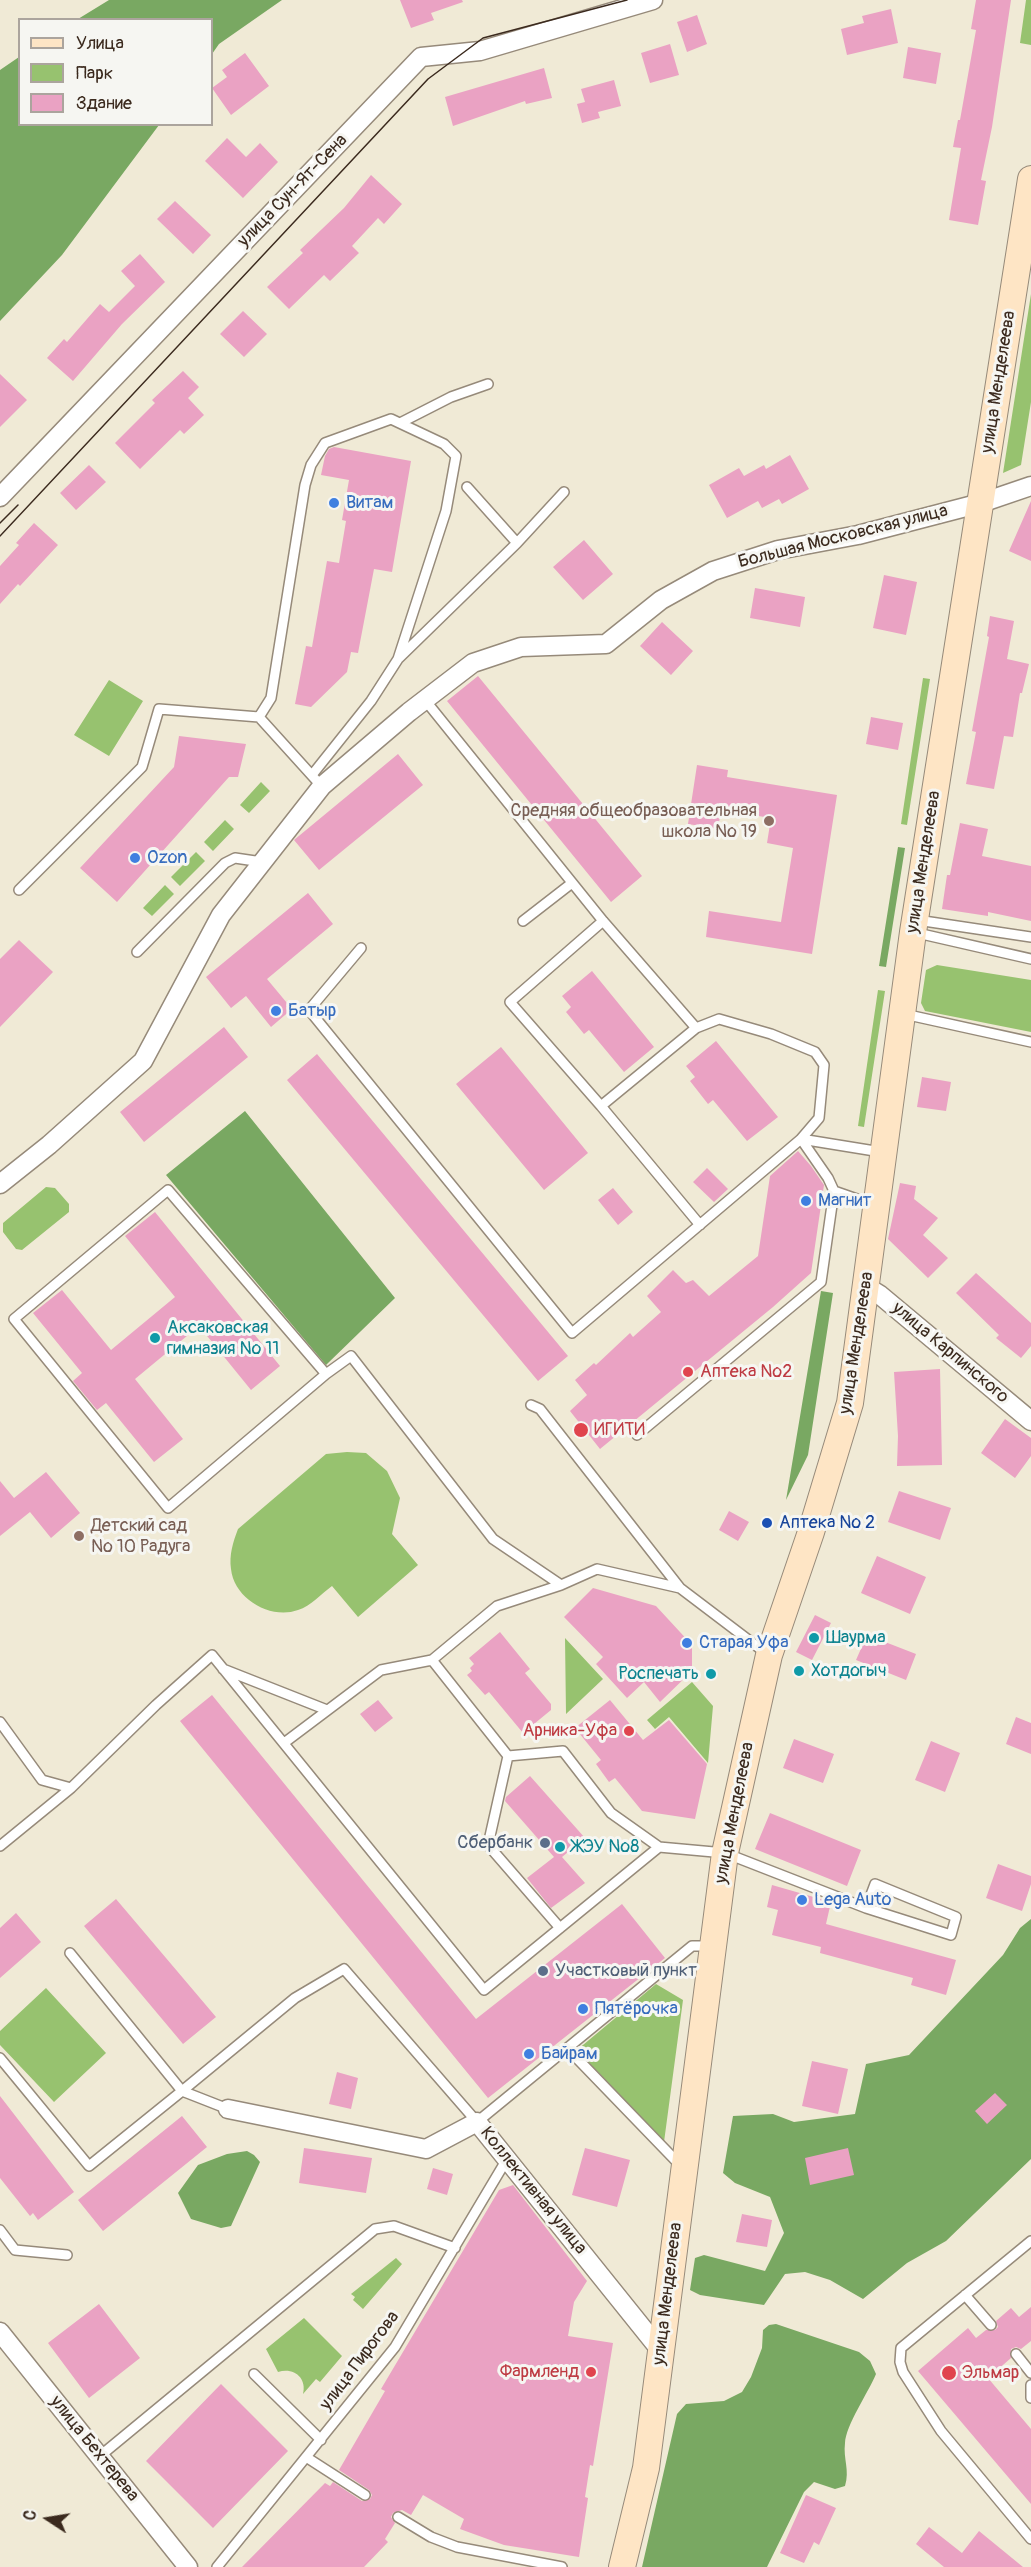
<!DOCTYPE html>
<html>
<head>
<meta charset="utf-8">
<style>
	body { margin:0 }
	#map { position:relative; width:1031px; height:2567px; overflow:hidden; background:#f0ead6; font-family:Pangolin,sans-serif }
	canvas { display:block }
	.legend { position:absolute; left:18px; top:18px; width:195px; height:108px; box-sizing:border-box; background:#f6f6f2; border:2px solid #aba49d; margin:0; padding:8px 10px; list-style:none; font-size:18px; color:#3b2a1e }
	.legend li { display:flex; align-items:center; gap:12px; height:30px }
	.legend b { width:30px; border:2px solid #aba49d }
	.north { position:absolute; left:18px; top:2489px; width:60px; height:60px; -webkit-text-stroke:4px #f6f6f2; paint-order:stroke; rotate:282deg; font-size:16px; font-weight:700; line-height:24px; text-align:center; color:#3b2a1e }
	.north::after { content:''; display:block; margin:auto; width:21px; height:27px; background:#3b2a1e; clip-path:polygon(50% 0,100% 100%,50% 72%,0 100%) }
</style>
</head>
<body>
<div id="map">
<canvas width="1031" height="2567"></canvas>
<ul class="legend">
<li><b style="height:8px;background:#fee5c5"></b>Улица</li>
<li><b style="height:16px;background:#97c26f"></b>Парк</li>
<li><b style="height:16px;background:#eaa2c3"></b>Здание</li>
</ul>
<div class="north">С</div>
</div>
<script>
const ctx = document.querySelector('canvas').getContext('2d');
ctx.lineJoin = 'round';
function paint(path, color) { ctx.fillStyle = color; ctx.fill(path, 'evenodd'); }
function strokePath(path, color, width, dash) { ctx.strokeStyle = color; ctx.lineWidth = width; ctx.lineCap = dash ? 'butt' : 'round'; ctx.setLineDash(dash || []); ctx.stroke(path); }
function write(font, color, halo, rows, align = 'center') {
  ctx.font = font + ' Pangolin,sans-serif'; ctx.lineWidth = 6; ctx.setLineDash([]); ctx.textBaseline = 'middle'; ctx.strokeStyle = halo; ctx.fillStyle = color; for (const [text, x, y, turn = 0] of rows) {
    ctx.save(); ctx.translate(x, y); ctx.rotate((+turn || 0) * Math.PI / 180); ctx.textAlign = isNaN(turn) ? turn : align; if (halo) ctx.strokeText(text, 0, 0); ctx.fillText(text, 0, 0); ctx.restore();
  }
}
paint(new Path2D(`
	M1026 0H1031V45L1020 43Z
	M1031 294V402L1021 465 1003 473Z
	M923 678 930 679 907 825 901 824Z
	M109 680 143 701 109 756 74 735Z
	M261 782 270 791 249 813 240 805Z
	M225 820 234 829 213 851 204 842Z
	M196 852 205 861 180 886 171 877Z
	M165 885 174 894 152 916 143 908Z
	M937 965 1031 980V1032L925 1011 921 1003 926 970Z
	M878 990 885 991 864 1127 858 1126Z
	M46 1187 55 1188 69 1204V1212L22 1250 16 1249 3 1232V1223Z
	M347 1452 366 1453 387 1471 400 1498 392 1534 418 1565 358 1617 332 1586C321 1594 311 1606 298 1610 271 1620 234 1599 231 1569 229 1555 233 1542 238 1529L326 1454Z
	M565 1638 603 1679 566 1714Z
	M692 1682 713 1706 708 1763 669 1717 655 1729 647 1720Z
	M656 1984 683 2000 664 2142 577 2050Z
	M46 1988 106 2053 54 2102 0 2045V2031Z
	M396 2258 402 2264 363 2309 353 2300 355 2297 351 2294Z
	M304 2318 342 2356 320 2382 316 2379 303 2394C307 2378 294 2367 278 2372L266 2349Z`), '#97c26f');
paint(new Path2D(`
	M109 0H282L219 44 212 54V20L78 19Z
	M19 57 20 124 159 125 62 255 0 321V70Z
	M898 847 905 848 886 967 879 966Z
	M245 1111 395 1298 326 1365 166 1175Z
	M821 1291 833 1293 808 1455 786 1500Z
	M1031 1919V2159L946 2241 907 2263 863 2299 830 2280 805 2272 785 2274 764 2305 700 2295 690 2290 695 2258 704 2255 765 2271 784 2233 770 2197 735 2183 723 2173 733 2116 773 2114 794 2122 855 2114 866 2064 909 2055 1003 1955 1020 1928Z
	M247 2151 254 2155 260 2162 231 2226 221 2228 191 2219 178 2193 198 2165 227 2154Z
	M776 2324 859 2352 870 2361 876 2374C868 2393 846 2425 845 2443 843 2459 850 2470 845 2486L835 2489 814 2482 804 2492 767 2567H642L677 2414 686 2404 724 2401 742 2392 751 2377 762 2348 763 2330 769 2325Z`), '#79a862');
paint(new Path2D(`
	M400 0H462L463 2 431 13 434 20 411 28Z
	M976 0H1011L992 127 981 180 986 181 978 225 949 220 961 148 953 147 958 120H960L976 30 971 29Z
	M891 9 898 43 847 55 841 29 864 23 862 16Z
	M697 15 707 44 687 52 677 22Z
	M670 44 679 75 650 83 641 53Z
	M908 47 941 53 936 84 903 78Z
	M245 53 269 86 231 115 212 88 227 77 222 70Z
	M544 68 552 98 526 104 525 101 453 126 445 97Z
	M614 80 621 106 598 112 600 118 582 123 577 104 585 102 581 89Z
	M227 138 246 157 260 143 278 162 243 198 205 161Z
	M371 175 402 204 384 224 378 218 352 246 359 253 330 281 324 275 289 309 267 287 303 253 300 250 344 208Z
	M175 201 211 235 193 254 157 219Z
	M140 254 165 282 122 324 73 381 47 358 64 339 67 342 100 304 109 312 135 286 121 271Z
	M243 311 267 334 244 357 220 334Z
	M183 371 199 387 188 398 204 415 184 434 180 430 140 469 115 443 155 403 152 400Z
	M0 374 27 400 0 427Z
	M334 447 411 461 392 572 374 569 358 653 351 652 347 672 311 707 295 704 306 646 312 647 327 561 339 563 346 521 342 520 349 480 321 475 325 456 329 449Z
	M790 455 809 489 782 504 779 499 762 508 758 501 727 518 709 485 739 468 744 476 764 465 766 469Z
	M89 465 106 482 76 510 60 493Z
	M1031 501V561L1009 551Z
	M34 523 58 545 20 586 18 584 0 604V566L19 545 16 543Z
	M584 540 613 574 583 600 553 567Z
	M884 575 917 582 906 635 873 628Z
	M755 588 805 597 800 627 750 618Z
	M990 616 1014 621 1007 659 1029 664 1022 693H1020L1013 737 1004 736 994 789 966 784 976 732 972 731 989 637 987 636Z
	M662 622 693 651 671 675 640 646Z
	M478 676 642 876 611 902 447 701Z
	M871 717 903 723 898 750 866 744Z
	M179 736 246 744 238 777H229L117 902 80 868 174 767Z
	M398 754 423 785 319 870 294 840Z
	M697 765 728 770 727 777 837 795 812 954 706 937 709 911 781 922 793 848 767 843 771 818 721 810 718 829 688 824Z
	M960 823 988 829 982 856 1031 866V921L988 912V916L942 909 947 875H950Z
	M308 893 333 924 267 979 292 1009 271 1027 246 996 231 1008 206 977Z
	M19 940 53 972 0 1027V959Z
	M592 971 654 1047 624 1072 589 1030 584 1034 566 1012 571 1007 562 996Z
	M224 1027 248 1057 144 1142 120 1112Z
	M716 1041 778 1117 747 1141 713 1100 708 1104 690 1081 695 1077 686 1066Z
	M501 1047 588 1153 544 1190 456 1084Z
	M317 1054 568 1356 538 1381 287 1080Z
	M922 1077 951 1082 946 1111 917 1107Z
	M798 1151 811 1166 824 1185 811 1273 773 1307 600 1449 570 1411 587 1395 575 1380 594 1363 596 1365 630 1333 633 1337 661 1312 647 1296 673 1270 686 1283 693 1280 709 1296 758 1256 770 1176Z
	M707 1168 728 1189 714 1202 693 1182Z
	M900 1183 916 1186 914 1199 938 1218 923 1235 948 1258 928 1278 888 1239Z
	M613 1188 633 1212 618 1225 598 1200Z
	M155 1212 280 1366 251 1390 199 1326 135 1379 183 1439 154 1462 106 1403 97 1410 73 1381 82 1373 33 1313 62 1290 111 1350 175 1297 125 1236Z
	M976 1273 1031 1323V1346L1021 1358 996 1338 999 1335 956 1293Z
	M940 1369 942 1465 897 1466 898 1436 894 1372Z
	M1005 1419 1031 1438V1456L1015 1478 981 1453Z
	M46 1472 80 1513 51 1538 30 1512 0 1536V1481L14 1498Z
	M899 1491 951 1508 940 1540 888 1522Z
	M729 1511 749 1522 738 1541 719 1530Z
	M877 1556 926 1577 910 1614 861 1593Z
	M593 1588 656 1606 692 1645V1671L660 1702 644 1682 627 1698 596 1664 603 1657 564 1617Z
	M815 1615 831 1623 812 1660 796 1652Z
	M500 1632 530 1669 525 1673 551 1704V1710L523 1733 489 1692 485 1695 467 1675 472 1671 470 1668 474 1664 469 1658Z
	M867 1635 916 1654 906 1680 856 1660Z
	M212 1695 476 2019 622 1904 665 1958 488 2098 180 1721Z
	M378 1700 393 1718 375 1732 360 1714Z
	M610 1700 643 1740 669 1720 707 1764 695 1819 642 1811 615 1778 609 1782 596 1764 601 1760 575 1728Z
	M1016 1717 1031 1723V1754L1006 1744Z
	M794 1739 834 1754 823 1783 783 1768Z
	M931 1741 960 1753 945 1792 915 1780Z
	M530 1776 585 1838 562 1857 585 1883 551 1908 527 1878 554 1857 505 1801 506 1797Z
	M770 1813 861 1850 847 1886 755 1849Z
	M998 1864 1031 1876V1884L1022 1911 986 1898Z
	M772 1885 831 1902 826 1924 956 1960 946 1995 911 1985 913 1978 820 1953 821 1947 772 1935 778 1910 767 1907Z
	M116 1899 216 2017 183 2044 84 1926Z
	M16 1913 41 1942 0 1978V1928Z
	M812 2061 848 2069 838 2114 802 2106Z
	M337 2072 358 2078 351 2109 329 2104Z
	M995 2093 1007 2105 987 2124 975 2111Z
	M0 2096 74 2192 38 2220 33 2213 30 2216 0 2178Z
	M182 2116 207 2147 103 2231 78 2200Z
	M304 2148 372 2158 366 2193 299 2183Z
	M585 2148 630 2160 617 2207 572 2195Z
	M848 2148 854 2175 810 2185 805 2158Z
	M433 2168 453 2174 447 2195 427 2189Z
	M513 2185 587 2281 574 2302 568 2336 613 2343 593 2466 590 2465 585 2497 588 2498 579 2557 504 2545 460 2529 464 2519 423 2495 411 2515 402 2510 393 2513 391 2517 395 2523 385 2539 388 2542 364 2567H242L325 2483 330 2486 333 2482 362 2501 370 2499 372 2495 369 2490 339 2470 385 2391 381 2389 499 2190Z
	M742 2214 772 2220 767 2247 736 2242Z
	M99 2304 140 2358 89 2398 48 2343Z
	M1031 2307V2341L1021 2349 1016 2347 1011 2349V2358L988 2378 1031 2429V2504L918 2371 968 2328 976 2338 986 2330H995L998 2327 996 2321 1011 2308 1019 2317Z
	M221 2384 288 2451 213 2528 146 2461Z
	M806 2495 836 2508 819 2545 814 2542 804 2563 780 2553Z
	M929 2527 962 2553 979 2531 1023 2567H944L916 2544Z`), '#eaa2c3');
const service = new Path2D(`
	M400 423 451 397 488 384
	M467 487 517 543
	M399 658 517 543 564 492
	M425 700 603 921 696 1028 719 1019 771 1034 815 1052 824 1065 819 1118 801 1139 828 1178 834 1191 821 1282 637 1435
	M259 717 271 698 305 485 311 465 325 443 391 419 444 444 456 456 446 511 398 659 371 701 312 775
	M19 890 142 767 159 709 259 717 316 780
	M917 920 1031 937
	M523 921 572 883
	M603 921 510 1002 601 1106 700 1225
	M913 932 1031 959
	M361 948 309 1010 572 1333 801 1139 881 1152
	M137 952 225 863 235 858 262 862
	M904 1014 1031 1042
	M601 1106 696 1028
	M834 1191 874 1205
	M326 1374 168 1190 14 1319 168 1508 326 1374 351 1356 493 1539 561 1585
	M531 1405 540 1409 680 1588
	M223 1669 327 1710
	M0 1722 42 1780 71 1788 156 1705 212 1655 484 1990 659 1847 725 1853 866 1908 951 1935 956 1917 875 1884 866 1908
	M284 1743 381 1670 432 1660
	M508 1756 488 1845 560 1928
	M0 1846 71 1788
	M659 1847 611 1813 563 1751 508 1756 432 1660 497 1606 561 1585 597 1569 680 1588 767 1654
	M567 2048 680 2165
	M0 2058 89 2166 182 2091 70 1953
	M228 2109 182 2091 295 1998 344 1969 477 2122 692 1946H711
	M0 2230 15 2250 67 2255
	M1031 2241 901 2348 900 2362 903 2372 941 2431 1031 2539
	M965 2295 991 2325
	M1016 2354 1031 2373
	M254 2374 321 2440
	M1031 2385V2398
	M100 2456 375 2229 394 2226 455 2248
	M306 2457 365 2495
	M398 2517 431 2537 457 2547 562 2567
	M217 2567 395 2347 507 2159`);
const minor = new Path2D(`
	M0 497 421 57 480 51 653 0
	M0 1184 49 1145 143 1061 221 915 322 786 409 712 473 663 521 647 606 644 661 600 713 571 778 550 858 535 981 503 1031 486
	M867 1287 880 1295 1031 1421
	M228 2109 426 2149 477 2122 661 2351
	M0 2332 188 2567`);
const secondary = new Path2D(`
	M622 2567 646 2468 725 1853 769 1655 811 1532 850 1403 913 932 1031 179`);
strokePath(service, '#968a7a', 12);
strokePath(minor, '#968a7a', 21);
strokePath(secondary, '#968a7a', 28);
strokePath(service, '#fff', 9);
strokePath(minor, '#fff', 18);
strokePath(secondary, '#fee5c5', 26);
strokePath(new Path2D(`
	M0 523 18 505
	M0 536 428 79 483 38 627 0`), '#3b2a1e', 1.5);
for (const [x, y, r, color] of [
	[334,503,6,"#3f7fe0"],
	[769,821,6,"#8d6e63"],
	[135,858,6,"#3f7fe0"],
	[276,1011,6,"#3f7fe0"],
	[806,1201,6,"#3f7fe0"],
	[155,1338,6,"#0f9aa8"],
	[688,1372,6,"#e0444e"],
	[581,1430,8,"#e0444e"],
	[767,1523,6,"#1a4fb4"],
	[79,1536,6,"#8d6e63"],
	[814,1638,6,"#0f9aa8"],
	[687,1643,6,"#3f7fe0"],
	[799,1671,6,"#0f9aa8"],
	[711,1674,6,"#0f9aa8"],
	[629,1731,6,"#e0444e"],
	[545,1843,6,"#5c6f8a"],
	[560,1847,6,"#0f9aa8"],
	[802,1900,6,"#3f7fe0"],
	[543,1971,6,"#5c6f8a"],
	[583,2009,6,"#3f7fe0"],
	[529,2054,6,"#3f7fe0"],
	[591,2372,6,"#e0444e"],
	[949,2373,8,"#e0444e"]
]) { const dot = new Path2D(); dot.arc(x, y, r, 0, 2 * Math.PI); ctx.fillStyle = color; ctx.fill(dot); strokePath(dot, '#f6f6f2', 2); }
write('18px', '#3b2a1e', '#f6f6f2', [
	["улица Сун-Ят-Сена",293,191,-46],
	["улица Менделеева",999,382,-81],
	["Большая Московская улица",843,537,-14],
	["улица Менделеева",924,862,-81],
	["улица Менделеева",857,1343,-81],
	["улица Карпинского",950,1353,40],
	["улица Менделеева",735,1813,-79],
	["Коллективная улица",533,2191,51],
	["улица Менделеева",668,2294,-83],
	["улица Пирогова",360,2361,-53],
	["улица Бехтерева",94,2449,51]
]);
write('18px', '#366cbe', '#f6f6f2', [
	["Витам",346,503],
	["Ozon",147,858],
	["Батыр",288,1011],
	["Магнит",818,1201],
	["Старая Уфа",699,1643],
	["Lega Auto",814,1900],
	["Пятёрочка",595,2009],
	["Байрам",541,2054]
], 'left');
write('18px', '#785e54', '#f6f6f2', [
	["Средняя общеобразовательная",757,811],
	["школа № 19",757,832],
	["Детский сад",91,1526,"left"],
	["№ 10 Радуга",91,1547,"left"]
], 'right');
write('18px', '#0d838f', '#f6f6f2', [
	["Аксаковская",167,1328],
	["гимназия № 11",167,1349],
	["Шаурма",826,1638],
	["Хотдогыч",811,1671],
	["Роспечать",699,1674,"right"],
	["ЖЭУ №8",572,1847]
], 'left');
write('18px', '#be3a42', '#f6f6f2', [
	["Аптека №2",700,1372],
	["ИГИТИ",594,1430],
	["Арника-Уфа",617,1731,"right"],
	["Фармленд",579,2372,"right"],
	["Эльмар",962,2373]
], 'left');
write('18px', '#164399', '#f6f6f2', [
	["Аптека № 2",779,1523]
], 'left');
write('18px', '#4e5e75', '#f6f6f2', [
	["Сбербанк",533,1843],
	["Участковый пункт",555,1971,"left"]
], 'right');
</script>
</body>
</html>
